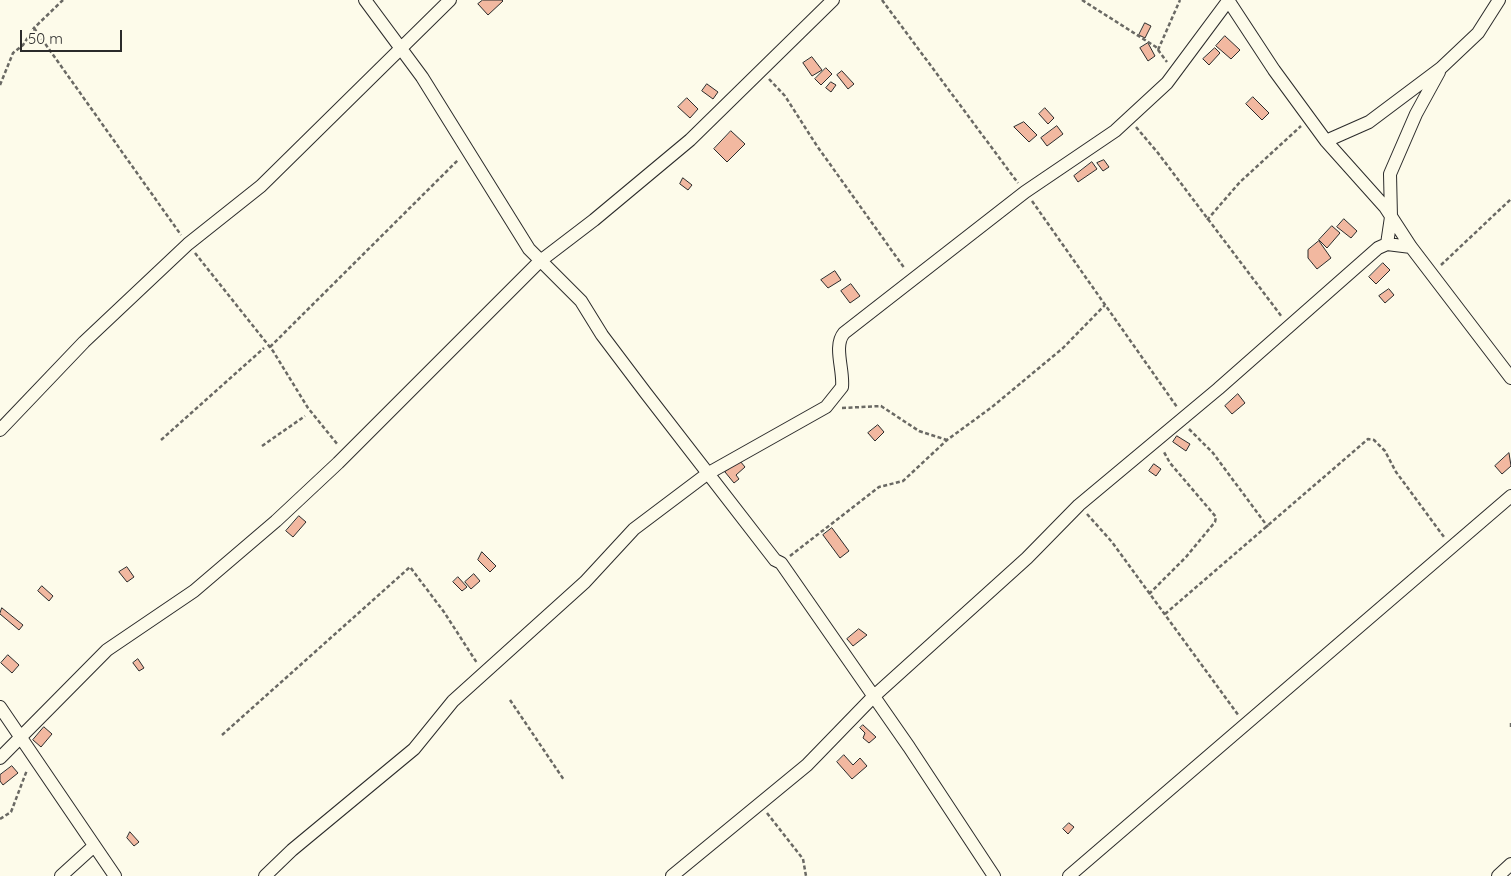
<!DOCTYPE html>
<html>
<head>
<meta charset="utf-8">
<style>
	body { margin:0 }
	#map { position:relative; width:1511px; height:876px; overflow:hidden; background:#fdfbea; font-family:Quicksand,sans-serif }
	canvas { display:block }
	.scale { position:absolute; left:20px; top:30px; width:102px; height:22px; box-sizing:border-box; border:2px solid #2b2b2b; border-top:0; padding-left:6px; font-size:15px; line-height:18px; white-space:nowrap; color:#2b2b2b; -webkit-text-stroke:4px #fdfbea; paint-order:stroke }
</style>
</head>
<body>
<div id="map">
<canvas width="1511" height="876"></canvas>
<div class="scale">50 m</div>
</div>
<script>
const ctx = document.querySelector('canvas').getContext('2d');
ctx.lineJoin = 'round';
function paint(path, color) { ctx.fillStyle = color; ctx.fill(path, 'evenodd'); }
function strokePath(path, color, width, dash) { ctx.strokeStyle = color; ctx.lineWidth = width; ctx.lineCap = dash ? 'butt' : 'round'; ctx.setLineDash(dash || []); ctx.stroke(path); }
const building = new Path2D(`
	M483 0H502L503 1 488 15 478 4Z
	M1145 23 1151 26 1145 38 1139 35Z
	M1225 36 1240 50 1231 59 1216 46Z
	M1148 43 1155 56 1148 61 1140 48Z
	M1215 48 1220 53 1209 65 1203 59Z
	M812 57 822 70 812 76 803 63Z
	M826 68 832 74 821 85 815 79Z
	M842 71 854 84 848 89 837 75Z
	M831 82 836 85 831 92 826 88Z
	M707 84 718 92 713 99 702 91Z
	M1253 97 1269 113 1262 120 1246 104Z
	M687 98 698 109 690 118 678 107Z
	M1045 108 1054 118 1048 124 1039 114Z
	M1024 122 1037 135 1029 142 1014 127Z
	M1057 126 1063 134 1047 146 1041 138Z
	M731 131 745 144 727 162 714 149Z
	M1104 160 1109 167 1103 171 1097 163Z
	M1092 162 1097 169 1078 182 1074 176Z
	M683 178 692 185 688 190 680 184Z
	M1344 219 1357 231 1351 238 1337 227Z
	M1332 226 1340 233 1327 248 1319 240Z
	M1319 241 1331 258 1317 269 1308 258V250Z
	M1383 263 1390 270 1376 284 1369 277Z
	M835 271 841 280 828 288 821 280Z
	M851 284 860 296 850 303 841 291Z
	M1389 289 1394 295 1385 303 1379 296Z
	M1238 394 1245 403 1232 414 1225 406Z
	M878 425 884 432 875 441 868 433Z
	M1177 436 1190 444 1186 451 1173 442Z
	M1509 453 1511 466 1502 474 1495 466Z
	M740 461 745 467 736 475 739 479 734 483 725 472Z
	M1154 464 1161 469 1156 476 1149 471Z
	M299 516 306 522 293 537 286 531Z
	M832 528 849 551 840 558 823 535Z
	M482 552 496 566 490 572 478 560Z
	M127 567 134 577 127 582 119 572Z
	M474 574 480 581 471 589 465 582Z
	M458 577 467 587 462 591 453 582Z
	M42 586 53 596 49 601 38 591Z
	M2 608 23 625 19 630 0 614Z
	M859 629 867 635 853 646 847 639Z
	M8 655 19 665 12 673 1 663Z
	M138 659 144 668 139 671 133 663Z
	M863 725 876 737 869 743 863 738 865 733 860 728Z
	M44 727 52 734 41 747 33 740Z
	M844 755 853 765 860 758 867 766 852 779 837 762Z
	M12 766 18 773 3 785 0 781V775Z
	M1069 823 1074 827 1068 834 1063 829Z
	M130 832 139 842 134 846 127 838Z`);
paint(building, '#f2b8a0');
strokePath(building, '#2b2b2b', 1);
const minor = new Path2D(`
	M365 0 422 77 529 249 581 301 602 335 645 392 775 560 781 563 909 747 994 876
	M1228 0 1274 70 1326 141 1385 207 1411 247 1511 378
	M1326 141 1369 122 1441 68 1478 33 1499 0
	M1387 244 1391 217 1390 174 1416 114 1439 72
	M0 430 84 342 188 244 261 186 450 0
	M0 707 115 876
	M0 758 107 650 194 591 276 521 338 463 539 262 594 220 690 140 833 0
	M61 876 94 846
	M265 876 292 850 414 749 453 701 585 582 634 529 707 474 826 407 842 387C844 370 833 346 844 333L1025 192 1115 131 1167 83 1228 1
	M672 876 807 765 873 697 1027 558 1079 505 1218 389 1378 248 1387 244 1411 247
	M1069 876 1511 496
	M1498 876 1511 864`);
strokePath(minor, '#2b2b2b', 14);
strokePath(new Path2D(`
	M882 0 1018 183
	M1082 0 1156 47 1167 62
	M34 28 181 235
	M1158 50 1180 0
	M769 79 785 96 817 146 905 269
	M0 85 13 53 23 45 34 28 63 0
	M1136 127 1158 153 1282 317
	M1032 201 1177 407
	M1207 220 1240 182 1301 126
	M195 253 273 351 308 408 338 445
	M1441 265 1511 199
	M270 347 458 160
	M842 408 881 406 919 431 947 440
	M1189 429 1213 453 1268 527
	M161 440 264 348
	M262 446 305 416
	M1087 514 1112 542 1239 716
	M790 556 879 487 903 481 947 440 992 407 1063 348 1105 305
	M1149 594 1186 557 1215 522 1216 517 1170 463 1164 452
	M1165 614 1368 439 1374 440 1385 451 1396 472 1444 537
	M510 700 564 780
	M1511 723V727
	M222 735 410 567 444 612 477 663
	M767 813 803 859 806 876
	M0 819 11 812 27 770`), '#6a6964', 2.5, [4, 2.5]);
strokePath(minor, '#fdfbea', 12);
</script>
</body>
</html>
